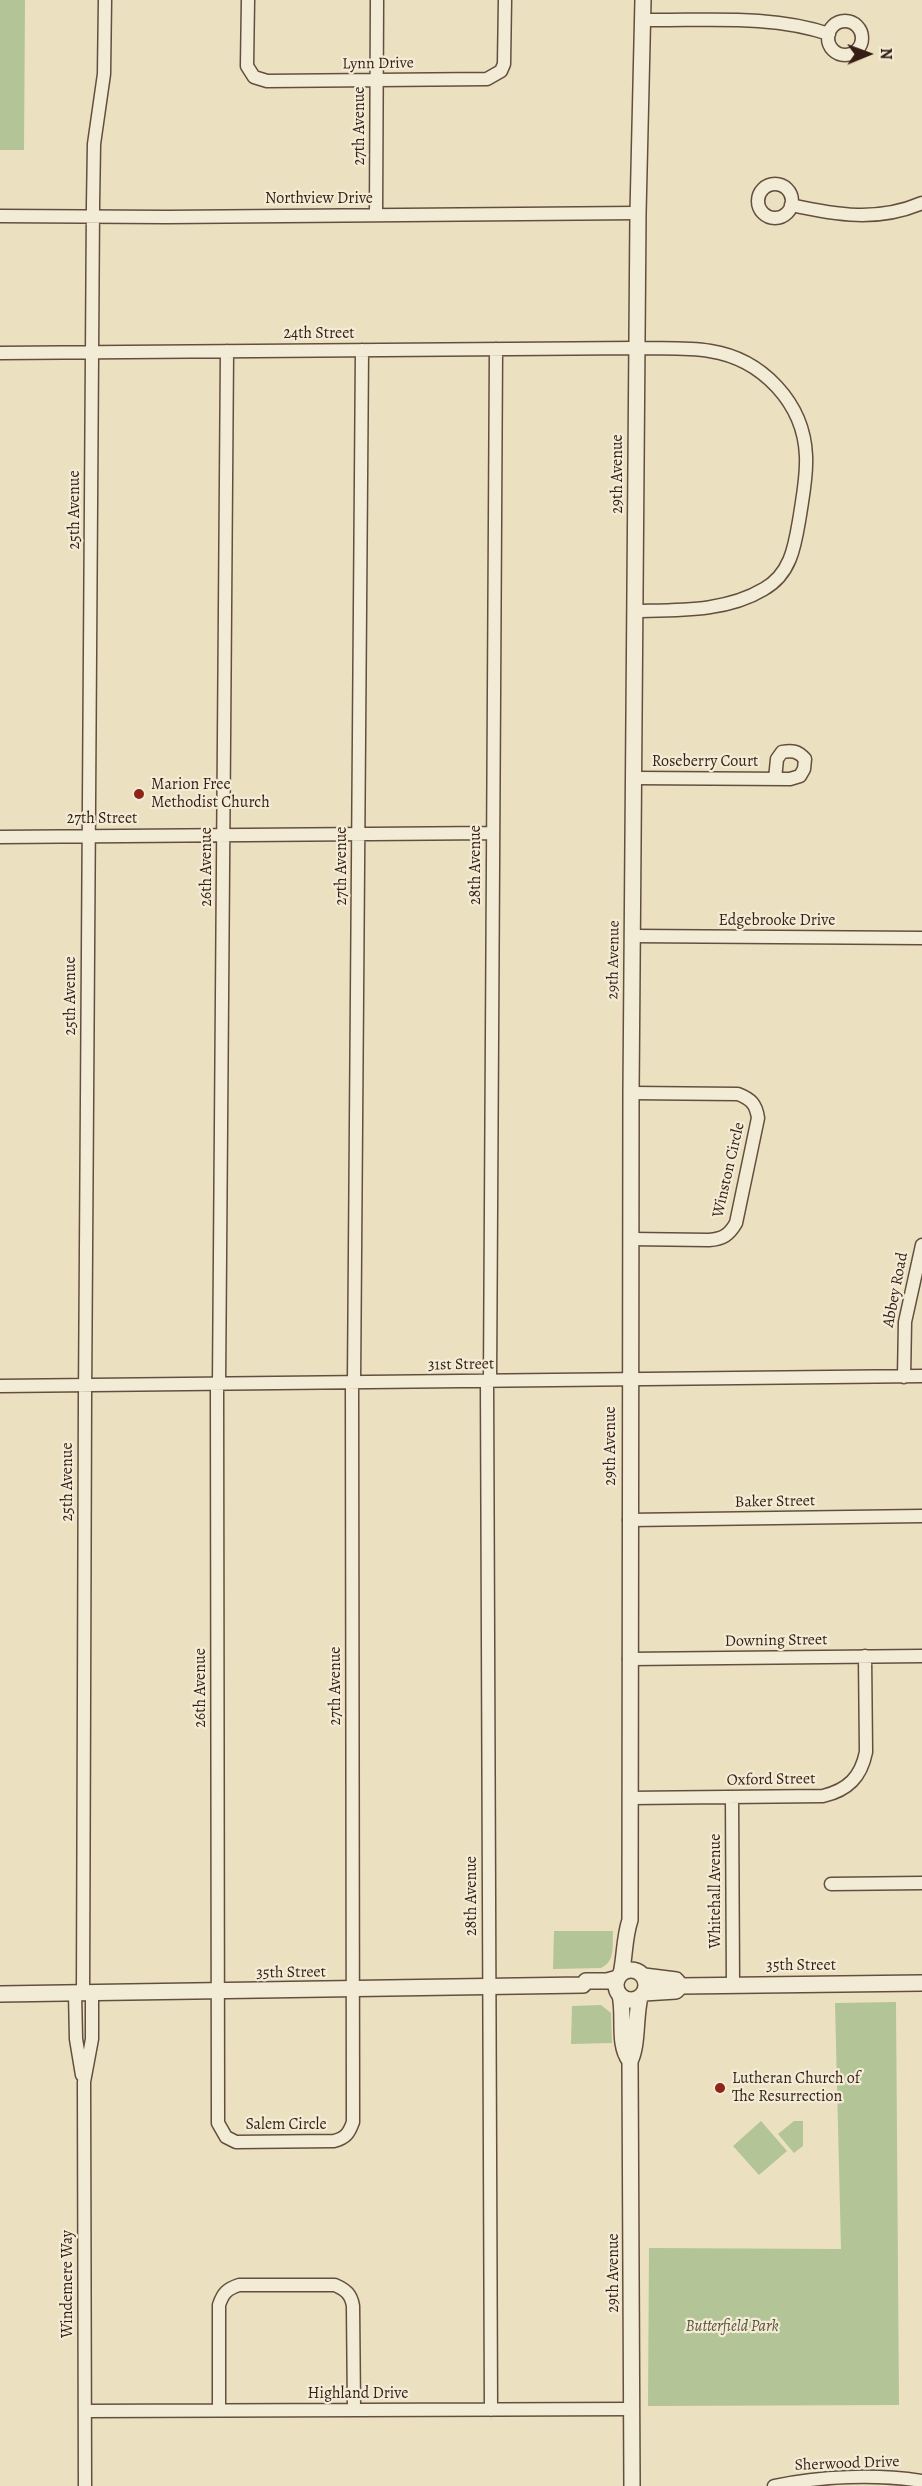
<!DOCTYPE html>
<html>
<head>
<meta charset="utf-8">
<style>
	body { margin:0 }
	#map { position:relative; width:922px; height:2486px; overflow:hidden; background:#ebe1c0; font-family:Alegreya,serif }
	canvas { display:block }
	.north { position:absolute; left:838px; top:24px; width:60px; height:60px; -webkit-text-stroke:4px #f2ecd6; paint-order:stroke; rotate:89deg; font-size:16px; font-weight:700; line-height:24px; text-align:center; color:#371e14 }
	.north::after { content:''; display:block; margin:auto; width:21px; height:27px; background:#371e14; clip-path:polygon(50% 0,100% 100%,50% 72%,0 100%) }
</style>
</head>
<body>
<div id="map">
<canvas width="922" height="2486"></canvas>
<div class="north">N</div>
</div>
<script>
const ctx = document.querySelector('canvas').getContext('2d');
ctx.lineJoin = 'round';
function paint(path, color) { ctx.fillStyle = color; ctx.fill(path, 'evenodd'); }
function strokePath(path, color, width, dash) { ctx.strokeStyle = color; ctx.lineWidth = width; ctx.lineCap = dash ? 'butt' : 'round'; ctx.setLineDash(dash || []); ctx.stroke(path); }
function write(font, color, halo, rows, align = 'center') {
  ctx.font = font + ' Alegreya,serif'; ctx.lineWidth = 4.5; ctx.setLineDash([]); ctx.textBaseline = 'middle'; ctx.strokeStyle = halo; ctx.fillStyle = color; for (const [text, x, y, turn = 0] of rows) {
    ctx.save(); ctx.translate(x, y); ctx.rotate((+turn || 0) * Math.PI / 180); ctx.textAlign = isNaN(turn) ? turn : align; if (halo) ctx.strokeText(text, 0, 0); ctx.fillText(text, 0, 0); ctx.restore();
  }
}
paint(new Path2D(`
	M0 0H25L24 150H0Z
	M554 1931H613C612 1945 616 1961 601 1968L553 1969Z
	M896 2002 899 2405 648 2406 649 2248 841 2249 835 2003Z
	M601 2005 611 2013 612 2043 571 2044 572 2006Z
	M761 2121 787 2151 759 2175 733 2146Z
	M794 2121H803V2146L794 2153 778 2134Z`), '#b3c496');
const minor = new Path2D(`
	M248 0 247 66 254 77 267 81 487 79 501 71 504 64 505 0
	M643 20C704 21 771 14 829 34
	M828 38a17 17 0 1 1 34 0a17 17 0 1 1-34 0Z
	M758 201a17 17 0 1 1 34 0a17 17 0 1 1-34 0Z
	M791 205C836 215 878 222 922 203
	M376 215 377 0
	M0 216 167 217 638 213
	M0 353 637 348C661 349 687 347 710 351 762 359 804 403 806 456 807 476 803 495 800 515 795 544 792 573 764 589 726 612 678 610 635 611
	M635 778 790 779 800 776 804 769 805 759C798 751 792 750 782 752L777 759 775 779
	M0 837 493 833
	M632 936 922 938
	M630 1239 709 1240C723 1239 729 1235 736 1223L758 1118C756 1104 751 1099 738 1094L631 1093
	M904 1377 905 1322 922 1245
	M487 1381 491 2410
	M490 1381 496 349
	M354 1382 362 350
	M217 1384 218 2123 226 2137 236 2142 334 2141C346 2138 349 2133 353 2122L352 1382
	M219 1384 227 351
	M0 1386 922 1376
	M629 1520 922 1516
	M629 1659 922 1656
	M732 1797 733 1985
	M630 1798 823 1796C848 1790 861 1777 866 1752L865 1656
	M831 1884 922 1883
	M75 1993 76 2039 82 2075
	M83 1993 85 1397 93 205 94 144 104 74 105 0
	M219 2410V2305C223 2293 227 2289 239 2285H335C346 2290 351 2294 353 2306L354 2410
	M85 2411 632 2409
	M85 2486 84 2082 92 2039V1993
	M774 2486C820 2476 876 2474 922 2481`);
const tertiary = new Path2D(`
	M616 1985a15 15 0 1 1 30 0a15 15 0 1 1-30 0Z
	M621 1974C625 1956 624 1938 630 1920L631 1093 638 213 643 0
	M644 1976 676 1980 681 1986
	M644 1993 676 1991 681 1986 922 1983
	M0 1994 583 1985 586 1981H607L618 1978
	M620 1995C625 2016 617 2044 630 2061
	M632 2486 630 2061C638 2046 635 2017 640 1997`);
strokePath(minor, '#644f3f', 15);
strokePath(tertiary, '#644f3f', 18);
strokePath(minor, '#f2ecd6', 12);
strokePath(tertiary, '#f2ecd6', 15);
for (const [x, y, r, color] of [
	[139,794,6,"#8f2418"],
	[720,2088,6,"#8f2418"]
]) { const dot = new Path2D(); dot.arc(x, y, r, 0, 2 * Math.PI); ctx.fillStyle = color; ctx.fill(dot); strokePath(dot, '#f2ecd6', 2); }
write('16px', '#371e14', '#f2ecd6', [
	["Lynn Drive",378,64,-1],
	["27th Avenue",360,126,-90],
	["Northview Drive",319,199],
	["24th Street",319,334],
	["29th Avenue",618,474,-90],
	["25th Avenue",75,510,-90],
	["Roseberry Court",705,762],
	["27th Street",102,819],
	["28th Avenue",476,865,-90],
	["27th Avenue",342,866,-90],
	["26th Avenue",207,867,-90],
	["Edgebrooke Drive",777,921],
	["29th Avenue",614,960,-89],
	["25th Avenue",71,996,-90],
	["Winston Circle",729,1170,-77],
	["Abbey Road",896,1290,-79],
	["31st Street",461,1365,-1],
	["29th Avenue",611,1446,-90],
	["25th Avenue",68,1482,-90],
	["Baker Street",775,1502,-1],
	["Downing Street",776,1641,-1],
	["27th Avenue",336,1686,-90],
	["26th Avenue",201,1688,-90],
	["Oxford Street",771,1780,-1],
	["Whitehall Avenue",716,1891,-90],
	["28th Avenue",472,1896,-90],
	["35th Street",801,1966],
	["35th Street",291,1973,-1],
	["Salem Circle",286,2125],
	["29th Avenue",614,2273,-90],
	["Windemere Way",68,2284,-90],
	["Highland Drive",358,2394],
	["Sherwood Drive",847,2464,-2]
]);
write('16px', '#371e14', '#f2ecd6', [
	["Marion Free",151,785],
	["Methodist Church",151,803],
	["Lutheran Church of",732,2079],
	["The Resurrection",732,2097]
], 'left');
write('italic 16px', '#5c503b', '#f2ecd6', [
	["Butterfield Park",732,2327]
]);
</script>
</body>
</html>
